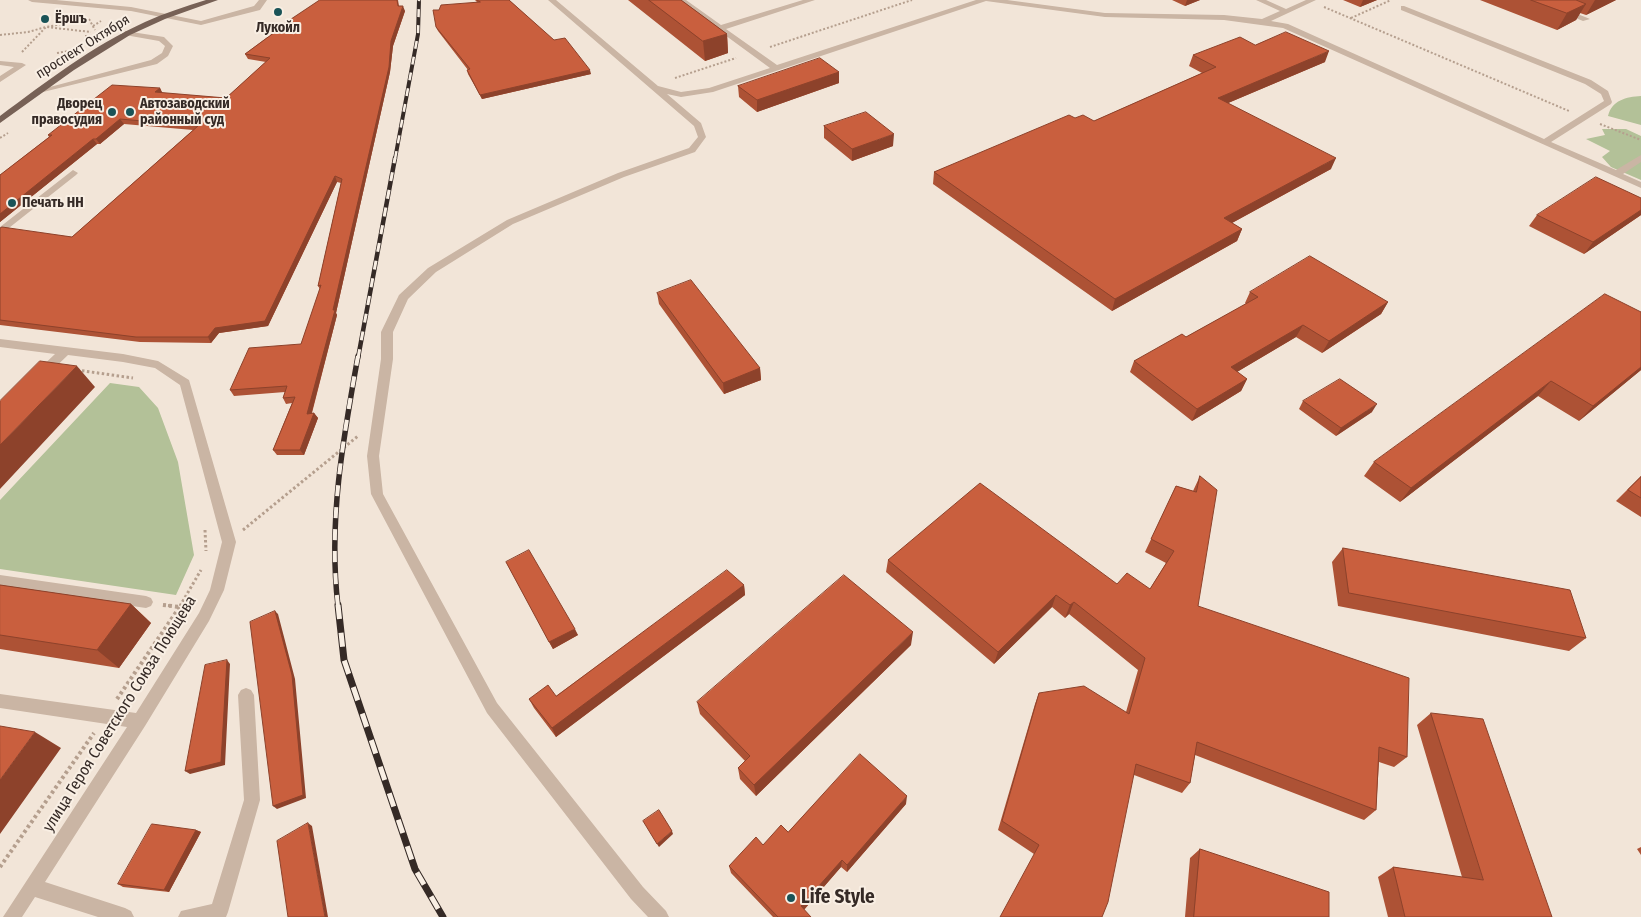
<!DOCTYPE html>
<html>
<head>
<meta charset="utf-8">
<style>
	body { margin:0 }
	canvas { display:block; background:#f2e5d8 }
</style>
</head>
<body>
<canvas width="1641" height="917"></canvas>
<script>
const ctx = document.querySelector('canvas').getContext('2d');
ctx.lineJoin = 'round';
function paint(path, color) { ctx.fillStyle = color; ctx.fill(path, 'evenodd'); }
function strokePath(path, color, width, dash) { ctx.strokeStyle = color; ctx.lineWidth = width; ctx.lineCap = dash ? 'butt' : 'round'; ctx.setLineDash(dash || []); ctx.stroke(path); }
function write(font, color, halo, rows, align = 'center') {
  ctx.font = font + ' "Fira Sans Condensed",sans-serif'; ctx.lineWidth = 4; ctx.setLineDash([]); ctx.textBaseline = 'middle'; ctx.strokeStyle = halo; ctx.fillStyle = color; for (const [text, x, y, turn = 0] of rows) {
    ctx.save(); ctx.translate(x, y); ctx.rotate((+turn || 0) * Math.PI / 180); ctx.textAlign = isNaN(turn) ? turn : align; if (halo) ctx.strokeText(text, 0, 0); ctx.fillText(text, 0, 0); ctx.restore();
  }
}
paint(new Path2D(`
	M1641 96V125L1608 116C1612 100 1626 97 1641 96Z
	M1602 129H1626L1641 136V180L1611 167 1602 157 1610 151 1586 139 1605 135Z
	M110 383 139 387 158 408 178 462 194 555 176 595 0 569V500Z`), '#b3c198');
strokePath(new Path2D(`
	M1324 7 1569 111
	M1351 18 1391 0
	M89 19 95 30
	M93 26 101 21
	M0 35 28 32 46 27 91 32
	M86 35V42
	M770 47 912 0
	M22 52 46 27 83 20
	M57 53 69 51
	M675 78 736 58
	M1600 124 1641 140
	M0 138 8 133`), '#b59f8e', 2, [2, 2]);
strokePath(new Path2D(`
	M77 370 133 378
	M205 530 206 551
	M243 530 358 436
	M163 605 173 606
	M180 606 201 570`), '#b59f8e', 3, [2.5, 2.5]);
strokePath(new Path2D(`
	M163 605 180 607
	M117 699 181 605
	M0 867 94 733`), '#b59f8e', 4, [3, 3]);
paint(new Path2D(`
	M28 0H56L131 7 201 21 254 6 259 0H267L260 10 201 25 131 11 32 2Z
	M548 0H556L658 86 681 92 709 88 770 68 677 0H686L721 25 803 0H815L726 29 777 65 976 0H1007L1105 13 1224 15 1262 19 1280 11 1256 0H1266L1286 9 1306 0H1316L1271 21 1288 24 1544 139 1604 101 1601 94 1585 84 1401 10V6H1404L1591 80 1608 91 1612 102 1611 104 1551 142 1616 170 1641 155V162L1623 174 1641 182V188L1283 28 1224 20 1105 17 986 1 713 92 681 97 667 94 701 123 706 137 695 152 624 177 513 224 436 272 408 299 393 332V359L379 456 383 494 497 703 643 887 666 911 669 917H648L631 899 487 713 371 494 367 456 381 359V332L399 295 428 268 507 220 618 173 689 148 698 137 694 126Z
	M1532 0H1543L1590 19 1583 21Z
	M125 31 164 37 173 46 168 56 157 64 39 93 35 91 151 60 162 53 165 46 159 41 125 35Z
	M0 61 22 63 26 65 0 82V76L14 67 0 65Z
	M73 170 78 173 76 175 0 235V227Z
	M0 339 123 354 158 361 189 380 236 542 224 590 209 621 145 726 45 882 125 908 131 911 134 917H98L35 897 22 917H3L127 727 0 708V694L136 713 199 613 210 590 222 542 180 385 155 368 123 362 68 355 44 378 40 379 34 375 36 372 55 354 0 347Z
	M0 575 146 596 151 598 153 602 151 606 146 608 0 587Z
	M246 688 251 690 254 695 260 800 228 912 226 917H178L181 911 212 904 244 800 238 695 241 690Z`), '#cab5a4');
paint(new Path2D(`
	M206 0H218L165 19 130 35 74 70 0 123V116C46 82 92 46 145 22 165 13 186 6 206 0Z`), '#776156');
const railFar3 = new Path2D(`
	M395 159 418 34 419 0`);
const railFar2 = new Path2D(`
	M358 358 395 158`);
const railFar1 = new Path2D(`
	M338 606C328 522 343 439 358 356`);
const rail = new Path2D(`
	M338 605 344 660 415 869 443 917`);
strokePath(railFar3, '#352a26', 4);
strokePath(railFar2, '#352a26', 4.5);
strokePath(railFar1, '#352a26', 5.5);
strokePath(rail, '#352a26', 7);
strokePath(railFar3, '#f9efe4', 2.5, [8]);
strokePath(railFar2, '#f9efe4', 3, [9]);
strokePath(railFar1, '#f9efe4', 4, [11]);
strokePath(rail, '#f9efe4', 5, [14]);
paint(new Path2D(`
	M320 0H398L399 6 405 11 393 46 390 72 336 313 337 315 312 413H314L318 418 304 455H277L273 450 292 403 286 404 283 398 285 392 234 396 230 390 301 344 320 289 318 286 341 183 337 182 268 326 219 333 211 343 140 342 0 325V228L72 237 193 130 124 124 100 144H97L0 222V175L49 137 48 135 160 88 162 93 226 98 266 62 248 59 245 54 273 33 272 32Z
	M475 0H509L591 74 482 99 468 74 467 70H468L438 31 436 27 439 10 477 2Z
	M628 0H681L727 34 728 53 705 61Z
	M1172 0H1200L1185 6Z
	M1343 0H1377L1360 7Z
	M1480 0H1616L1586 15 1580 13 1576 20 1557 30Z
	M1255 45 1325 62 1228 103 1331 169 1232 223 1242 229 1237 241 1112 311 933 184 934 172 1075 118 1094 121 1202 73 1189 66 1193 55Z
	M839 72V83L757 112 739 97 738 86Z
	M824 126 893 146 852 161 824 138Z
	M1641 198V215L1584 254 1529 226 1537 215Z
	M1250 292 1388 302 1381 314 1322 353 1296 337 1237 372 1247 379 1241 391 1192 421 1130 372 1134 361 1186 337 1246 304 1245 303Z
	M657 293 760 368 761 380 724 394 659 304Z
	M1605 294 1641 370 1579 421 1538 396 1400 502 1364 476 1374 462Z
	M1303 401 1372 412 1336 436 1299 409Z
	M1200 476 1198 606 1407 757 1394 767 1379 762 1376 810 1364 820 1195 755 1190 783 1182 793 1134 775 1034 854 998 830 1035 704 1039 693 1126 712 1138 670 1069 614 1065 618 1052 607 994 664 886 572 888 560 1117 584 1150 589 1166 563 1145 552 1176 486 1193 491Z
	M1641 476V517L1616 501Z
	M1343 548 1586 638 1569 651 1338 606 1332 562Z
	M506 562 578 635 553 649Z
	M0 585 131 604 151 623 119 668 0 649Z
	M744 585 745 595 556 737 534 708 529 699 556 696Z
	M911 645 756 796 740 779 738 768 745 761 700 714 697 702Z
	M1431 713 1552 917H1388L1378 877 1393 867 1462 877 1417 725Z
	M906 804 847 872 841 867 804 910 811 917H773L731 873 729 866 788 832Z
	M196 830 201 832 169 892 123 887 118 884Z
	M1641 847V855L1637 849Z
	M1200 849 1329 917H1185L1190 858Z`), '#ad5235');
paint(new Path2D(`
	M1187 0H1200L1185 6Z
	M1363 0H1377L1360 7Z
	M1595 0H1616L1586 15Z
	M1586 4 1576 20 1557 30 1567 13Z
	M403 6 405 11 393 46 390 72 336 313 337 315 310 419 307 414 391 41Z
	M727 34 728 53 705 61 703 41Z
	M1329 51 1325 62 1214 109 1218 98Z
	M590 70 591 74 482 99 480 95Z
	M839 72V83L757 112V100Z
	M160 88 163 94 155 92Z
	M120 119 124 124 100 144 96 139Z
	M894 134 893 146 852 161V149Z
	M93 139 97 144 0 222V214Z
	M1336 158 1331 169 1219 230 1224 218Z
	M335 176 337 182 268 326 219 333 211 343 208 337Z
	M1641 210V215L1584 254 1593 242Z
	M1242 229 1237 241 1112 311 1115 299Z
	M1388 302 1381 314 1322 353 1329 341Z
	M1303 325 1296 337 1225 379 1231 367Z
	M77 366 95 387 0 489V445Z
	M1641 367V370L1579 421 1593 406Z
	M760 368 761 380 724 394 723 383Z
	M1247 379 1241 391 1192 421 1197 409Z
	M1551 381 1538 396 1400 502 1411 488Z
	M1377 404 1372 412 1336 436 1341 428Z
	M314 413 318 418 304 455 300 450Z
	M744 585 745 595 556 737 552 728Z
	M1056 595 1052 607 994 664 998 652Z
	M1074 602 1069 614 1065 618 1070 605Z
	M131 604 151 623 119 668 97 650Z
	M275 611 278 614 295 679 306 798 277 809 273 806Z
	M575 629 578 635 553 649 549 642Z
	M913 632 911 645 756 796 754 785Z
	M227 660 230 664 225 765 190 774 185 771Z
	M35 732 61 748 0 834V780Z
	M907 796 906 804 847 872V865Z
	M308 823 312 826 328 917H325Z
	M196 830 201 832 169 892 164 890Z
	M672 831 673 834 659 847 657 844Z
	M842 860 841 867 801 913V906Z`), '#8d422b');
const building = new Path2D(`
	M320 0H397L398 6H403L391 41 389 67 333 310H335L307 414 314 413 300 450H273L295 397 283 398 287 386 230 390 249 348 301 344 321 285 318 286 342 179 335 176 265 321 215 328 208 337H136L0 320V228L2 227 72 237 198 126 120 119 96 139H93L0 214V175L52 135H48L112 85 160 88 155 92 226 98 270 58 245 54 275 32H272Z
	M477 0H509L554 40 565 38 590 70 480 95 467 70 470 69 436 27 433 10H439L441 5 480 2Z
	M649 0H681L727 34 703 41Z
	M1531 0H1576L1586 4 1567 13Z
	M1286 32 1329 51 1218 98 1336 158 1224 218 1242 229 1115 299 934 172 1069 115 1075 118 1083 115 1094 121 1216 67 1193 55 1240 37 1255 45Z
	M820 58 839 72 757 100 738 86Z
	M866 112 894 134 852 149 824 126Z
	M1596 177 1641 198V210L1593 242 1537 215Z
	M1310 256 1388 302 1329 341 1303 325 1231 367 1247 379 1197 409 1134 361 1182 334 1186 337 1258 297 1250 292Z
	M691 280 760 368 723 383 657 293Z
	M1605 294 1641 312V367L1593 406 1551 381 1411 488 1374 462Z
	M40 361 77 366 0 445V401Z
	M1340 379 1377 404 1341 428 1303 401Z
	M1200 476 1217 490 1198 606 1409 678 1407 757 1379 747 1376 810 1197 742 1190 783 1136 764 1108 902 1102 917H1000L1039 845 1002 821 1039 693 1084 686 1129 714 1145 658 1074 602 1070 605 1056 595 998 652 888 560 980 483 1117 584 1127 573 1150 589 1174 551 1151 539 1176 486 1196 492Z
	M1641 477V498L1628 490Z
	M1343 548 1570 590 1586 638 1349 593Z
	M529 550 575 629 549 642 506 562Z
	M727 570 744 585 552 728 529 699 548 685 556 696Z
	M844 575 913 632 754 785 738 768 750 756 697 702Z
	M0 585 131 604 97 650 0 635Z
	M275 611 292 675 303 795 273 806 250 622Z
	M227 660 221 762 185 771 205 665Z
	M1431 713 1483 719 1552 917H1405L1393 867 1483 880Z
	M0 726 35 732 0 780Z
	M860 754 907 796 847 865 842 860 801 906 811 917H778L729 866 756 837 763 845 781 825 788 832Z
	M659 810 672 831 657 844 643 821Z
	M308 823 325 917H288L277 841Z
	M152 824 196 830 164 890 118 884Z
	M1200 849 1329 892V917H1194Z`);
paint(building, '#c95f3e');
strokePath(building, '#8d422b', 1);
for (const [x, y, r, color] of [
	[278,12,5,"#1a5357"],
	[45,19,5,"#1a5357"],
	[112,112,5,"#1a5357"],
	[130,112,5,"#1a5357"],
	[12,203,5,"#1a5357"],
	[791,898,5,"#1a5357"]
]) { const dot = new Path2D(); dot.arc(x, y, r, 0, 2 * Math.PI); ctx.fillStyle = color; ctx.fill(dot); strokePath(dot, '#f9efe4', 2); }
write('bold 14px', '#352a26', '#f9efe4', [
	["Ёршъ",55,19],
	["Лукойл",278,28,"center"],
	["Дворец",102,104,"right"],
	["правосудия",102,120,"right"],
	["Автозаводский",140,104],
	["районный суд",140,120],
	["Печать НН",22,203]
], 'left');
write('14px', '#352a26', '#f9efe4', [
	["проспект Октября",83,47,-32]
]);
write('16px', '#352a26', '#f9efe4', [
	["улица Героя Советского Союза Поющева",120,714,-58]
]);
write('bold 19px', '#352a26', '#f9efe4', [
	["Life Style",801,898]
], 'left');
</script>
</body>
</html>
